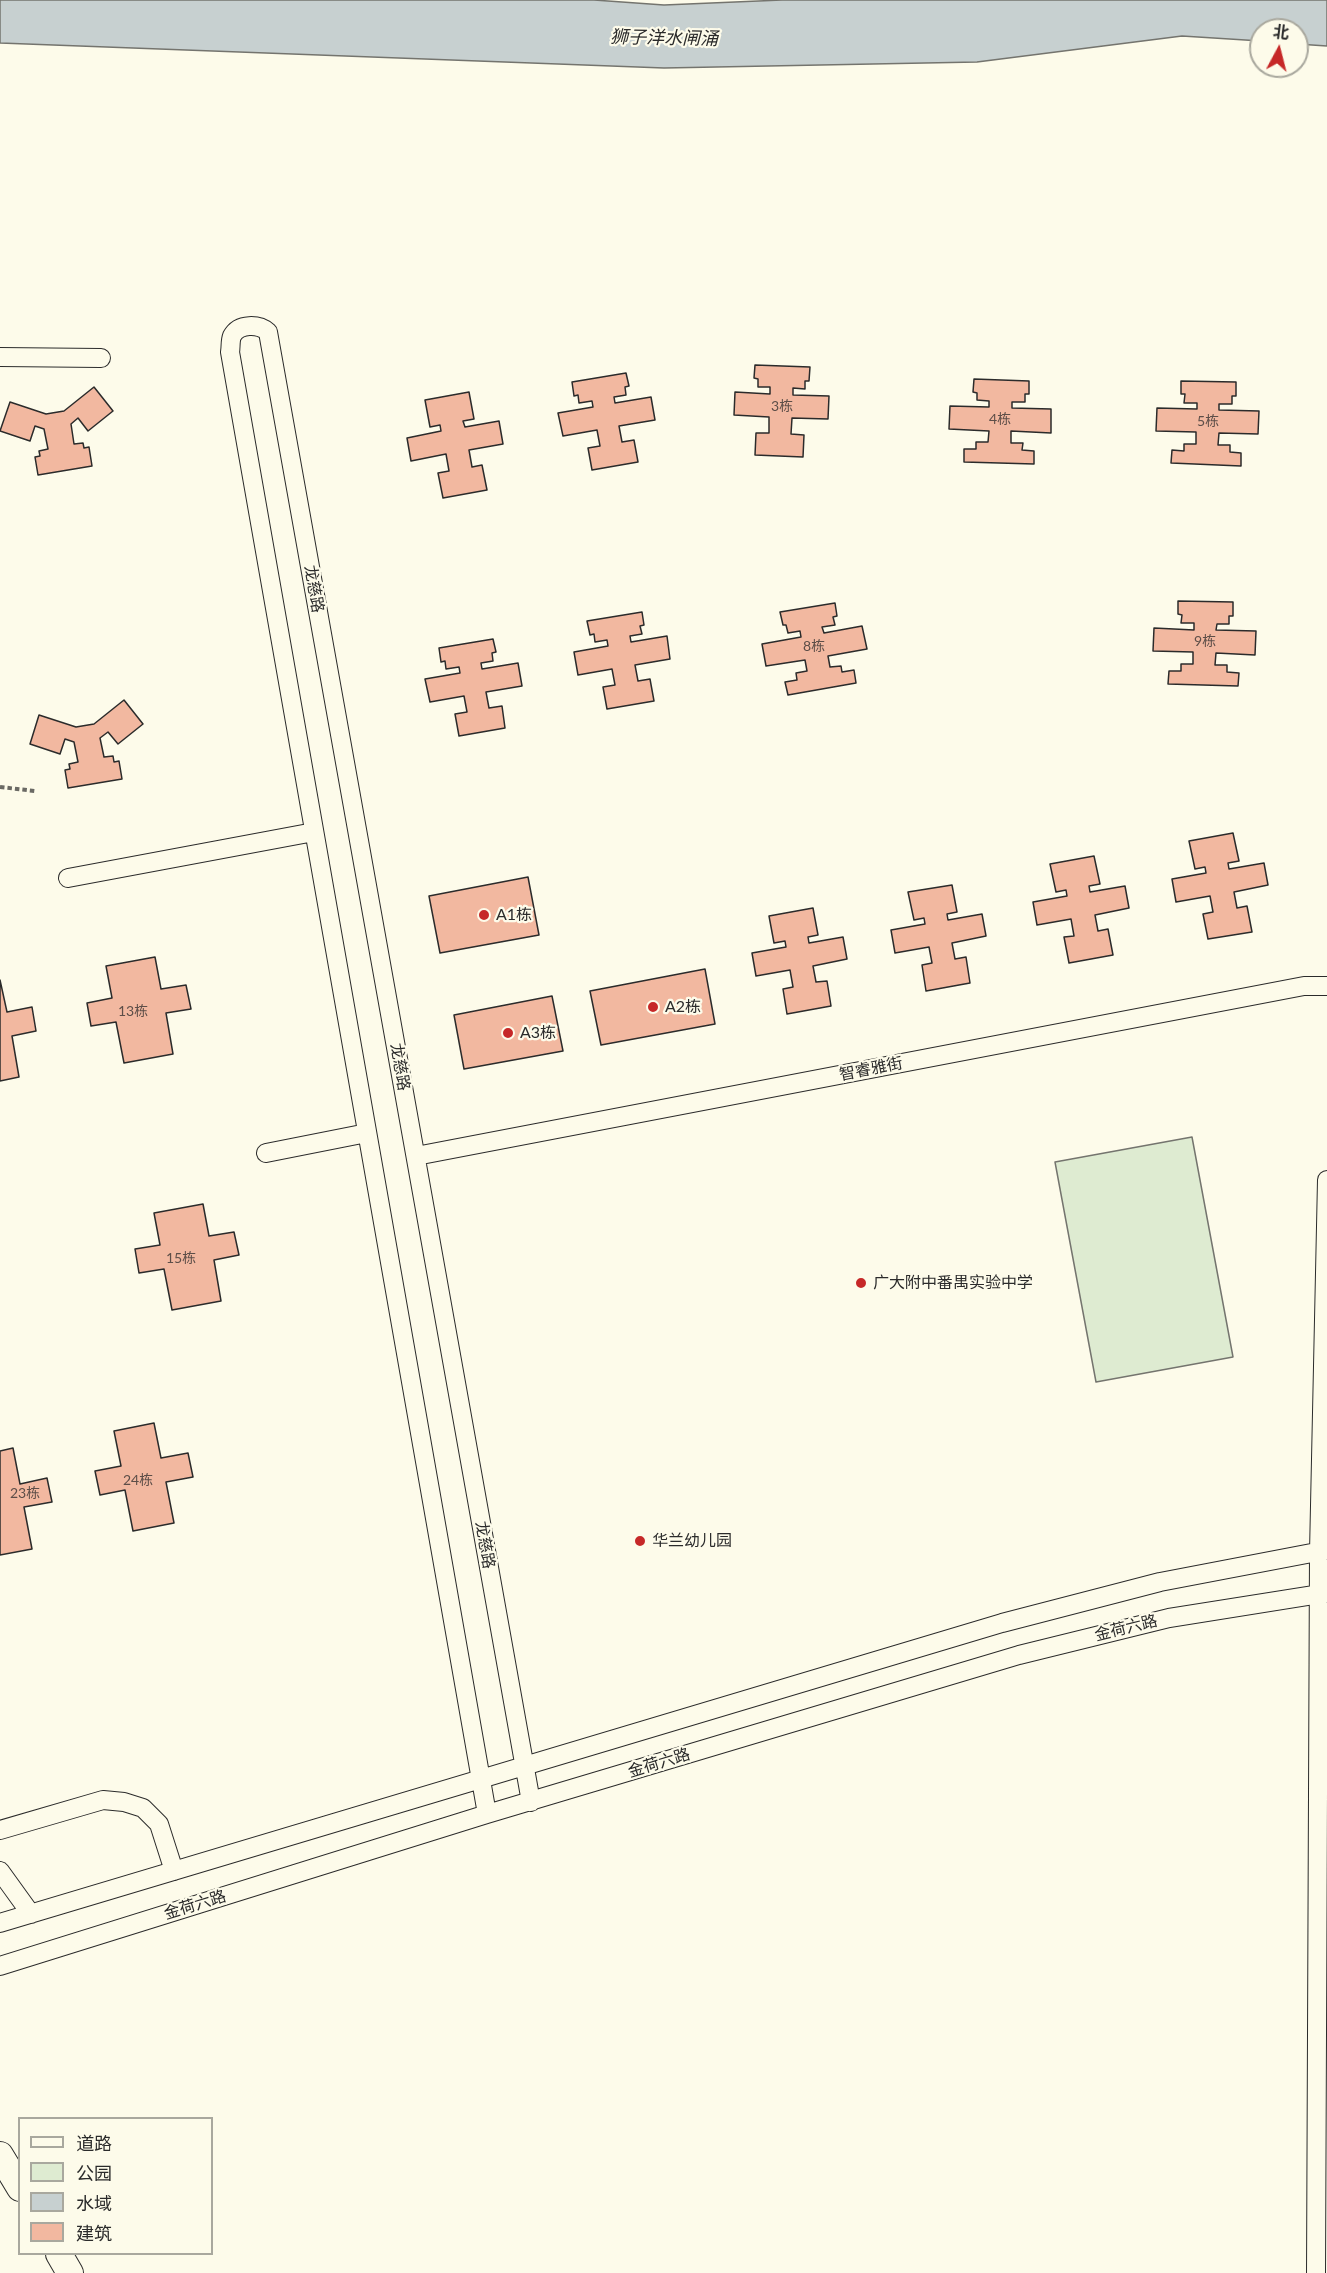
<!DOCTYPE html>
<html>
<head>
<meta charset="utf-8">
<style>
	body { margin:0 }
	#map { position:relative; width:1327px; height:2273px; overflow:hidden; background:#fdfbea; font-family:Lato,"Noto Sans SC",sans-serif }
	canvas { display:block }
	.legend { position:absolute; left:18px; top:2117px; width:195px; height:138px; box-sizing:border-box; background:#fdfbea; border:2px solid #a9a89e; margin:0; padding:8px 10px; list-style:none; font-size:18px; color:#2b2b2b }
	.legend li { display:flex; align-items:center; gap:12px; height:30px }
	.legend b { width:30px; border:2px solid #a9a89e }
	.north { position:absolute; left:1249px; top:18px; width:60px; height:60px; box-sizing:border-box; background:#fdfbea; border:2px solid #a9a89e; border-radius:50%; rotate:7deg; font-size:16px; font-weight:700; line-height:24px; text-align:center; color:#2b2b2b }
	.north::after { content:''; display:block; margin:auto; width:21px; height:27px; background:#c62828; clip-path:polygon(50% 0,100% 100%,50% 72%,0 100%) }
</style>
</head>
<body>
<div id="map">
<canvas width="1327" height="2273"></canvas>
<ul class="legend">
<li><b style="height:8px;background:#fdfbea"></b>道路</li>
<li><b style="height:16px;background:#deebd1"></b>公园</li>
<li><b style="height:16px;background:#c7d0d0"></b>水域</li>
<li><b style="height:16px;background:#f2b8a0"></b>建筑</li>
</ul>
<div class="north">北</div>
</div>
<script>
const ctx = document.querySelector('canvas').getContext('2d');
ctx.lineJoin = 'round';
function paint(path, color) { ctx.fillStyle = color; ctx.fill(path, 'evenodd'); }
function strokePath(path, color, width, dash) { ctx.strokeStyle = color; ctx.lineWidth = width; ctx.lineCap = dash ? 'butt' : 'round'; ctx.setLineDash(dash || []); ctx.stroke(path); }
function write(font, color, halo, rows, align = 'center') {
  ctx.font = font + ' Lato,"Noto Sans SC",sans-serif'; ctx.lineWidth = 4.5; ctx.setLineDash([]); ctx.textBaseline = 'middle'; ctx.strokeStyle = halo; ctx.fillStyle = color; for (const [text, x, y, turn = 0] of rows) {
    ctx.save(); ctx.translate(x, y); ctx.rotate((+turn || 0) * Math.PI / 180); ctx.textAlign = isNaN(turn) ? turn : align; if (halo) ctx.strokeText(text, 0, 0); ctx.fillText(text, 0, 0); ctx.restore();
  }
}
const green = new Path2D(`
	M1192 1137 1233 1357 1096 1382 1055 1162Z`);
paint(green, '#deebd1');
strokePath(green, '#74746e', 1.5);
const water = new Path2D(`
	M0 0H594L664 5 782 0H1327V46L1297 44V30H1261V41L1182 36 977 62 664 68 0 43Z`);
paint(water, '#c7d0d0');
strokePath(water, '#74746e', 1.5);
const building = new Path2D(`
	M755 365 810 367 809 381H805V389L793 388V395L829 396 828 419 792 418 791 434 804 435 803 457 755 455 756 433H769V417L734 415 735 392 770 394V387H758V379L754 378Z
	M626 373 629 386 625 387 626 395 614 397 615 403 651 397 655 420 619 426 622 442 634 440 638 462 592 470 588 448 600 446 597 430 563 436 558 413 593 407 592 401 579 403 578 395 574 396 572 382Z
	M974 379 1029 381V394H1025V402H1012V408L1051 409V433L1011 431V443H1023L1022 450 1034 451V464L964 462V449H976V442H988L989 431 949 429 950 406 989 407V401L977 400V393L973 392Z
	M1181 381 1236 382V396H1232V404H1219V410L1259 411 1258 434 1219 433 1218 445H1230V452L1241 453V466L1171 463 1172 450 1184 451V444H1196V432L1156 431 1157 408 1197 409V403H1184L1185 394H1181Z
	M94 387 113 411 88 431 78 418 71 424 74 444 83 443 84 448 89 447 92 466 38 475 35 457 40 456 39 451 48 449 44 429 35 426 30 441 0 431 10 402 46 414 64 411Z
	M469 392 474 419 463 421 465 427 499 421 503 444 469 450 472 467 482 465 487 490 443 498 438 473 449 471 446 454 411 461 407 438 441 431 440 425 430 427 425 400Z
	M1178 601 1233 602V616H1229V624H1217L1216 630 1256 631 1255 655 1216 653 1215 665H1227V672L1239 673 1238 686 1168 684 1169 671H1181V664H1193V652L1153 651 1154 628 1194 630V623H1181L1182 615 1178 614Z
	M835 603 837 616 833 617 835 625 822 627 824 633 862 626 867 649 828 656 830 667 841 666 842 672 854 670 856 683 788 695 785 682 797 680 796 673 807 671 805 660 766 666 762 644 801 637 800 631 788 633 786 625H783L780 612Z
	M642 612 644 625 640 626 642 634 630 636 631 642 667 636 670 659 635 665 638 681 650 679 654 701 607 709 603 687 615 685 612 669 578 675 574 652 608 646 607 640 595 642 594 634 590 635 587 621Z
	M493 639 496 652 492 653 493 661 481 663 482 669 518 663 522 686 486 692 489 708 502 706 505 728 459 736 455 714 467 712 464 696 430 702 425 679 460 673 459 667 446 669 445 661 441 662 439 648Z
	M124 700 143 724 118 744 108 732 100 738 104 757 113 756 114 762 119 761 122 779 68 788 65 770 70 769 69 764 78 762 74 742 65 739 60 754 30 744 39 715 76 727 94 724Z
	M1233 833 1239 861 1228 863 1229 869 1264 863 1268 885 1234 892 1237 908 1247 906 1252 932 1208 939 1203 914 1213 912 1210 896 1176 902 1172 879 1206 873 1205 867 1195 869 1189 841Z
	M1094 856 1100 884 1089 886 1090 892 1125 886 1129 908 1095 915 1098 931 1108 929 1113 955 1069 963 1064 937 1074 936 1071 919 1037 925 1033 902 1067 896 1066 890 1056 892 1050 864Z
	M528 877 539 935 440 953 429 896Z
	M952 885 957 912 947 914 948 920 982 914 986 936 952 943 955 959 966 957 970 983 926 991 922 965 932 963 929 947 895 953 891 930 925 924 924 918 914 920 908 892Z
	M813 908 818 935 808 937 809 943 843 937 847 959 813 966 816 982 827 981 831 1006 787 1014 783 989 793 987 790 970 756 976 752 953 786 947 785 941 774 943 769 916Z
	M155 957 161 989 186 985 191 1009 166 1013 173 1054 124 1063 116 1022 91 1026 87 1003 112 998 106 966Z
	M705 969 715 1024 601 1045 590 991Z
	M0 980 7 1012 32 1007 36 1031 12 1036 19 1077 0 1081Z
	M552 996 563 1051 464 1069 454 1015Z
	M203 1204 209 1236 234 1232 239 1255 214 1260 221 1301 172 1310 164 1269 139 1273 135 1249 160 1245 154 1213Z
	M154 1423 161 1458 188 1453 193 1477 166 1482 174 1523 133 1531 125 1490 100 1495 95 1471 121 1466 114 1431Z
	M13 1448 20 1484 47 1478 52 1502 24 1507 32 1549 0 1555V1451Z`);
paint(building, '#f2b8a0');
strokePath(building, '#2b2b2b', 1.5);
const street = new Path2D(`
	M0 357 101 358
	M68 878 314 832
	M266 1153 367 1133
	M416 1156 1304 986H1327
	M487 1814 230 352C231 347 230 341 232 336 239 323 259 324 268 332L531 1802
	M0 1830 103 1800 124 1802 143 1808 159 1824 174 1871
	M0 1871 31 1914
	M0 1923 1002 1623 1160 1582 1327 1550
	M0 1966 487 1814 1019 1655 1169 1618 1327 1593
	M1316 2273 1319 1552 1327 1180`);
const secondary = new Path2D(`
	M0 2155 20 2188
	M59 2254 70 2273`);
strokePath(street, '#2b2b2b', 20);
strokePath(secondary, '#2b2b2b', 28);
strokePath(new Path2D(`
	M0 787 35 791`), '#6a6964', 4, [4.5, 3]);
strokePath(street, '#fdfbea', 18);
strokePath(secondary, '#fdfbea', 26);
for (const [x, y, r, color] of [
	[484,915,6,"#c62828"],
	[653,1007,6,"#c62828"],
	[508,1033,6,"#c62828"],
	[861,1283,6,"#c62828"],
	[640,1541,6,"#c62828"]
]) { const dot = new Path2D(); dot.arc(x, y, r, 0, 2 * Math.PI); ctx.fillStyle = color; ctx.fill(dot); strokePath(dot, '#fdfbea', 2); }
write('14px', '#5d4e48', null, [
	["3栋",782,406],
	["4栋",1000,419],
	["5栋",1208,421],
	["9栋",1205,641],
	["8栋",814,646],
	["13栋",133,1011],
	["15栋",181,1258],
	["24栋",138,1480],
	["23栋",25,1493]
]);
write('16px', '#2b2b2b', '#fdfbea', [
	["龙慈路",314,589,80],
	["龙慈路",400,1067,80],
	["智睿雅街",871,1069,-11],
	["龙慈路",485,1545,80],
	["金荷六路",1126,1628,-14],
	["金荷六路",659,1763,-17],
	["金荷六路",195,1905,-17]
]);
write('16px', '#2b2b2b', '#fdfbea', [
	["A1栋",496,915],
	["A2栋",665,1007],
	["A3栋",520,1033],
	["广大附中番禺实验中学",873,1283],
	["华兰幼儿园",652,1541]
], 'left');
write('italic 18px', '#2b2b2b', '#fdfbea', [
	["狮子洋水闸涌",664,38,1]
]);
</script>
</body>
</html>
